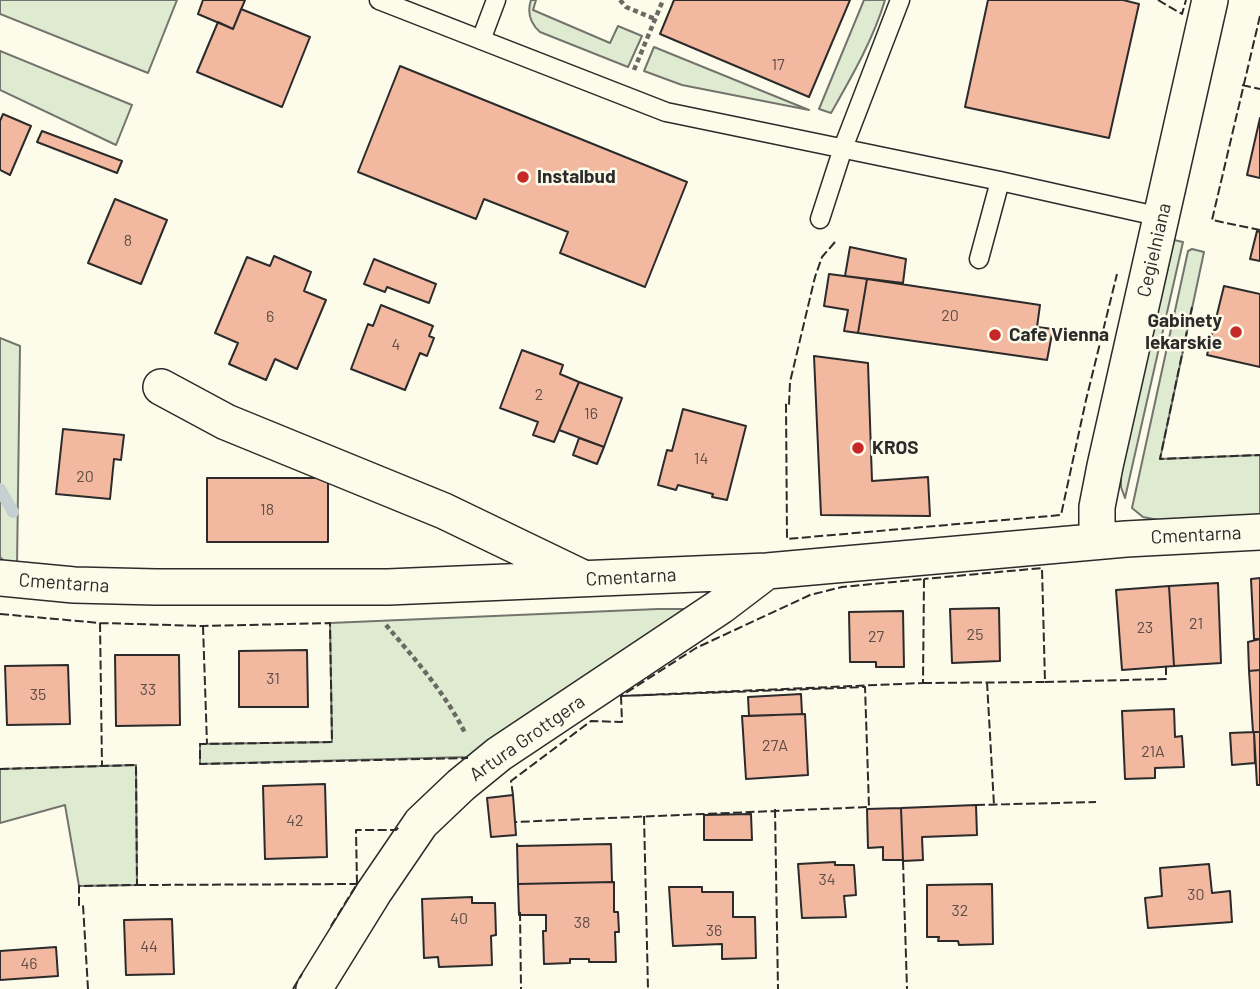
<!DOCTYPE html>
<html>
<head>
<meta charset="utf-8">
<style>
	body { margin:0 }
	canvas { display:block; background:#fdfbea }
</style>
</head>
<body>
<canvas width="1260" height="989"></canvas>
<script>
const ctx = document.querySelector('canvas').getContext('2d');
ctx.lineJoin = 'round';
function paint(path, color) { ctx.fillStyle = color; ctx.fill(path, 'evenodd'); }
function strokePath(path, color, width, dash) { ctx.strokeStyle = color; ctx.lineWidth = width; ctx.lineCap = dash ? 'butt' : 'round'; ctx.setLineDash(dash || []); ctx.stroke(path); }
function write(font, color, halo, rows, align = 'center') {
  ctx.font = font + ' Barlow,sans-serif'; ctx.lineWidth = 5; ctx.setLineDash([]); ctx.textBaseline = 'middle'; ctx.strokeStyle = halo; ctx.fillStyle = color; for (const [text, x, y, turn = 0] of rows) {
    ctx.save(); ctx.translate(x, y); ctx.rotate((+turn || 0) * Math.PI / 180); ctx.textAlign = isNaN(turn) ? turn : align; if (halo) ctx.strokeText(text, 0, 0); ctx.fillText(text, 0, 0); ctx.restore();
  }
}
const green = new Path2D(`
	M0 0H177L148 73 0 14Z
	M531 0H536L533 10 610 43 618 26 642 36 628 67 540 32C530 23 527 12 531 0Z
	M864 0H885C873 40 852 76 831 113L819 109Z
	M654 47 809 110 682 85 644 71Z
	M0 51 132 105 116 145 0 90Z
	M1174 240 1183 242 1125 498 1121 487V472Z
	M1192 249 1204 252 1160 459 1260 455V515L1158 520 1143 517 1132 508 1188 251Z
	M0 338 20 346 17 566 6 563 0 557Z
	M658 609H701L468 757 200 764V744L332 742 330 623Z
	M136 765 137 885 79 886 65 805 0 823V769Z`);
paint(green, '#deebd1');
strokePath(green, '#74746e', 2);
strokePath(new Path2D(`
	M0 489 13 512`), '#c7d0d0', 12);
const building = new Path2D(`
	M203 0H245L233 29 198 14Z
	M674 0H850L809 97 660 34Z
	M988 0H1123L1139 4 1109 138 965 107Z
	M241 9 310 37 282 107 197 72 218 22 233 29Z
	M400 66 687 182 645 287 560 253 568 232 484 199 476 219 358 172Z
	M3 114 31 126 10 175 0 170V121Z
	M1260 118V178L1247 175Z
	M42 131 122 161 117 173 37 142Z
	M115 199 167 220 141 284 88 263Z
	M1257 231 1260 232V261L1250 259Z
	M850 247 906 259 903 283 845 276Z
	M274 256 311 272 304 291 326 300 297 369 275 359 266 380 229 364 238 343 215 333 247 257 270 266Z
	M374 259 436 284 429 303 387 287 385 292 364 284Z
	M829 274 867 279 858 333 844 331 848 310 824 306Z
	M867 279 1040 305 1037 327 1053 329 1047 360 858 333Z
	M1224 286 1260 294V367L1207 355Z
	M381 305 433 326 429 336 434 338 427 356 420 353 405 390 351 369 368 324 373 326Z
	M522 350 563 365 560 374 579 382 554 442 533 435 538 422 500 408Z
	M814 356 868 363 872 481 928 477 930 516 821 515Z
	M579 382 622 398 604 447 559 430Z
	M683 409 746 426 727 500 712 497 713 494 678 485 676 490 658 485 667 450 672 451Z
	M63 429 124 435 121 460 114 459 110 499 56 494Z
	M579 438 604 447 597 464 573 455Z
	M207 478H328V542H207Z
	M1260 578V639H1254L1251 579Z
	M1218 583 1221 663 1174 666 1169 586Z
	M1169 586 1174 666 1122 670 1116 590Z
	M999 608 1000 661 952 663 950 609Z
	M903 611 904 667H876V662H850L849 612Z
	M1260 639V670L1249 671 1248 642Z
	M307 650 308 707H239V651Z
	M115 655H179L180 725 116 726Z
	M68 665 70 724 7 725 5 666Z
	M1260 670V732H1253L1249 671Z
	M801 694 802 714 749 716 748 697Z
	M1174 709 1175 737 1182 736 1184 767 1155 768V778L1125 779 1122 711Z
	M805 714 808 775 746 779 742 716Z
	M1254 732H1260V785H1257Z
	M1254 732 1255 763 1232 765 1230 733Z
	M325 784 327 857 265 859 263 786Z
	M513 795 516 835 491 837 487 798Z
	M976 805 977 835 922 837 923 860 903 861 901 808Z
	M901 808 903 860H883V847L868 848 867 809Z
	M751 814 752 840H704V815Z
	M517 844 518 846 611 844 612 882 518 884Z
	M835 862V865H854L856 895 844 896 846 917 802 918 798 864Z
	M1209 864 1212 893 1230 891 1232 922 1148 928 1145 898 1162 896 1160 868Z
	M614 882V912H618L619 932H615L616 962H589V959H570V963L544 964 543 931H546V915H519L518 884Z
	M992 884 993 944 959 945 958 941H938L939 937H927V885Z
	M669 887H702V892H733V917H755L756 958 722 959V944L673 946Z
	M472 897V903H495L496 935 491 936 492 965 439 967 438 957 424 958 422 899Z
	M172 919 174 974 126 975 124 920Z
	M56 947 58 976 0 980V951Z`);
paint(building, '#f2b8a0');
strokePath(building, '#2b2b2b', 2);
const lane = new Path2D(`
	M379 0 666 112 1000 181 1161 217
	M481 40 496 0
	M820 219 843 148 900 0
	M979 259 1000 181`);
const street = new Path2D(`
	M161 387 226 422 444 511 583 578
	M1097 541V507L1105 466 1210 0
	M0 578 74 585 156 587H388L767 571 1126 539 1260 532
	M314 989 374 892 421 823 461 785 499 754 721 606 767 571`);
strokePath(lane, '#2b2b2b', 21);
strokePath(street, '#2b2b2b', 38);
strokePath(new Path2D(`
	M620 0 626 7 655 19
	M634 70 663 0
	M386 625C414 658 446 694 465 733`), '#6a6964', 4.5, [5, 3.5]);
strokePath(lane, '#fdfbea', 18);
strokePath(street, '#fdfbea', 35);
strokePath(new Path2D(`
	M1158 0 1182 14 1186 0
	M1260 16 1212 220 1260 230
	M1242 85 1260 89
	M835 242 822 257 815 277 790 382 789 404 786 403 787 539 1061 515 1086 400 1117 274
	M1192 307 1160 459 1260 455
	M924 579 923 683 621 696 696 648 810 595 842 587Z
	M0 614 100 623 203 626 330 623 332 742 200 744V764L468 758
	M100 623 102 766
	M203 626 207 744
	M987 682 994 805
	M1045 682 1166 679V667
	M923 683 1045 682 1042 568 924 579
	M0 769 136 765 137 885 79 886V905H83L88 989
	M513 795 511 781 591 721 622 722 621 696 865 687 869 807 515 822
	M976 805 1096 802
	M775 809 778 989
	M644 816 648 989
	M903 861 907 989
	M137 885 357 884
	M520 912 521 989
	M331 926 357 884 356 830H396L399 827
	M293 989 302 974`), '#2b2b2b', 2, [9, 3.5]);
for (const [x, y, r, color] of [
	[523,177,7,"#c62828"],
	[1236,332,7,"#c62828"],
	[995,335,7,"#c62828"],
	[858,448,7,"#c62828"]
]) { const dot = new Path2D(); dot.arc(x, y, r, 0, 2 * Math.PI); ctx.fillStyle = color; ctx.fill(dot); strokePath(dot, '#fdfbea', 2.5); }
write('16px', '#5d4e48', null, [
	["17",778,65],
	["8",128,241],
	["20",950,316],
	["6",270,317],
	["4",396,345],
	["2",539,395],
	["16",591,414],
	["14",701,459],
	["20",85,477],
	["18",267,510],
	["21",1196,624],
	["23",1145,628],
	["25",975,635],
	["27",876,637],
	["31",273,679],
	["33",148,690],
	["35",38,695],
	["27A",775,746],
	["21A",1153,752],
	["42",295,821],
	["34",827,880],
	["30",1196,895],
	["32",960,911],
	["40",459,919],
	["38",582,923],
	["36",714,931],
	["44",149,947],
	["46",29,964]
]);
write('bold 19px', '#2b2b2b', '#fdfbea', [
	["Instalbud",537,177],
	["Gabinety",1222,321,"right"],
	["lekarskie",1222,343,"right"],
	["Cafe Vienna",1009,335],
	["KROS",872,448]
], 'left');
write('19px', '#2b2b2b', '#fdfbea', [
	["Cegielniana",1154,250,-77],
	["Cmentarna",1196,535,-3],
	["Cmentarna",631,577,-3],
	["Cmentarna",64,583,4],
	["Artura Grottgera",527,738,-35]
]);
</script>
</body>
</html>
